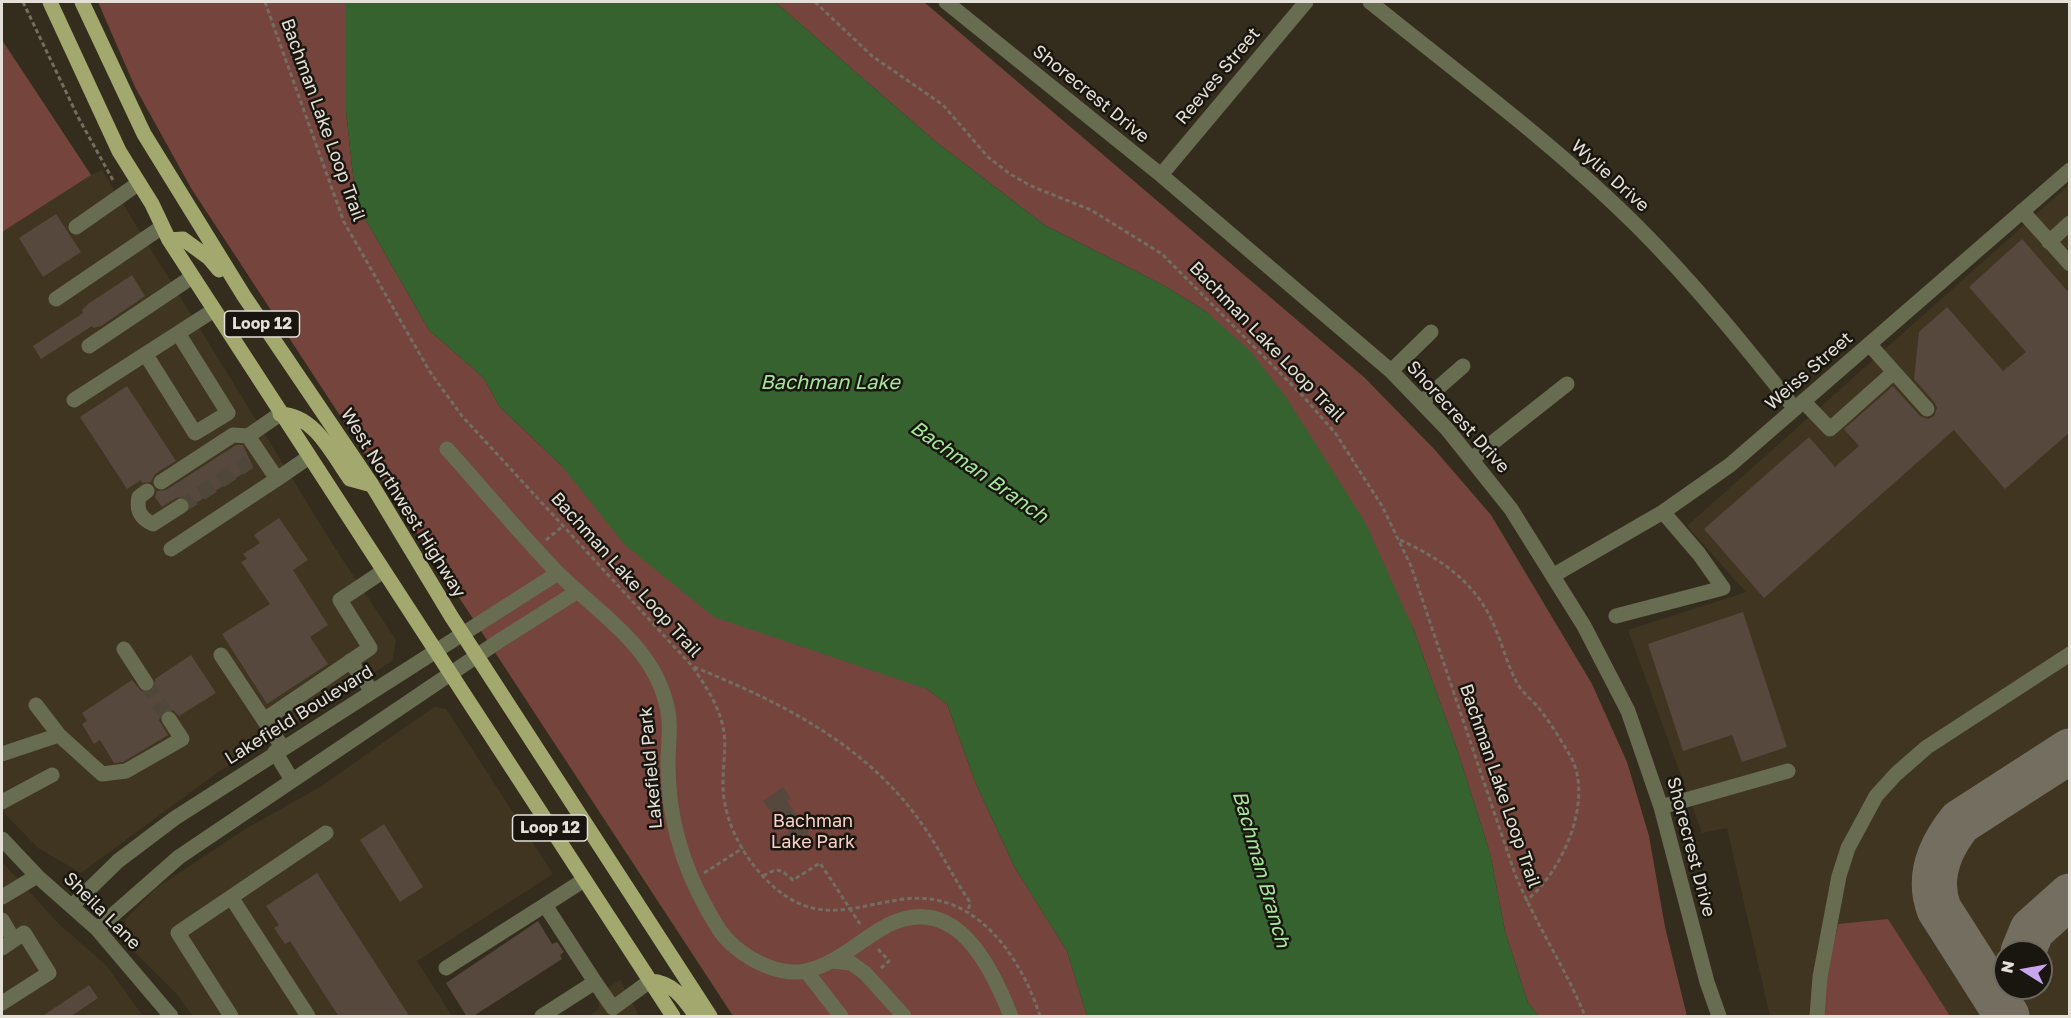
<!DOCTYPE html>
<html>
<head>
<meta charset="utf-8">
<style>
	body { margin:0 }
	#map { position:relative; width:2071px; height:1018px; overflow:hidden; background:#342d1e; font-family:"Golos Text",sans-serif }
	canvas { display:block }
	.frame { position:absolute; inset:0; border:3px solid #e5e0d7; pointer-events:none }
	.north { position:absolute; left:1993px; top:940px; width:60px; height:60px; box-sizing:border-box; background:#19160f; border:2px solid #6b675f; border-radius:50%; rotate:281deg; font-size:16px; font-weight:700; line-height:24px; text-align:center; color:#e5e0d7 }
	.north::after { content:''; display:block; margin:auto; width:21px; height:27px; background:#c8a6ef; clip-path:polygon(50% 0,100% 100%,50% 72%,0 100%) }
</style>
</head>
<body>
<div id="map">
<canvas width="2071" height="1018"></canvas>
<div class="frame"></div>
<div class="north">N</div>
</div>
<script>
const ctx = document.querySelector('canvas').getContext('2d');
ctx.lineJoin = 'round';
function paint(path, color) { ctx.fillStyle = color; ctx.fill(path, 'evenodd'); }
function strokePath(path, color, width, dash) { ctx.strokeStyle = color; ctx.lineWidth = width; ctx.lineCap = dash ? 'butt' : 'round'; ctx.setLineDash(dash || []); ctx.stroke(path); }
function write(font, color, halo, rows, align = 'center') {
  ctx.font = font + ' "Golos Text",sans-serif'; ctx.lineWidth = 5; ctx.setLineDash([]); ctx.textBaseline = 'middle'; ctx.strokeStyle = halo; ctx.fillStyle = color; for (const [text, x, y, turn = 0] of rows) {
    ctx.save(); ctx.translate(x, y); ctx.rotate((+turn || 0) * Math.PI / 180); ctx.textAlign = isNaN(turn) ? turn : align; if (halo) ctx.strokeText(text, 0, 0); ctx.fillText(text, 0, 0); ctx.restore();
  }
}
paint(new Path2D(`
	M2 40 91 175 102 170 335 548 396 640 392 661 218 772 81 873 38 848 2 811Z
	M2069 185V1016H1770L1727 828 1702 833 1628 630 1746 592 1687 526ZM2005 952H2041V988H2005Z
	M434 707 446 709 553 874 417 961 452 1016H193L175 992 137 954 126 937 125 920 155 889 247 828 320 787Z
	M2 862 60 925 106 965 143 1016H2Z
	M620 980 639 1016H589L599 1009V1002L595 996Z`), '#3f3521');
paint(new Path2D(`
	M98 2H346V111L356 203 429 330 484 378 499 406 561 465 927 689 947 704 976 784 1015 868 1067 951 1087 1016H733L191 188 135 87Z
	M775 2H924L1365 378 1435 450 1491 515 1592 684 1627 762 1649 836 1665 927 1687 1016H1539L1528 1003 1505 931 1490 853 1457 749 1413 628 1208 313 1165 286 1046 226 936 142Z
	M2 40 91 175 2 232Z
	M1888 919 1950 1016H1823L1826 979 1838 924Z`), '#74443d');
paint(new Path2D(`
	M346 2H775L936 142 1046 226 1165 286 1208 313 1251 352 1286 397 1365 522 1413 628 1457 749 1490 853 1505 931 1528 1003 1539 1016H1087L1067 951 1015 868 976 784 947 704 927 689 714 617 625 545 561 465 499 406 484 378 429 330 356 203 346 111Z`), '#366230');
strokePath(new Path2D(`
	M2023 952 2032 930 2070 896
	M2007 1016 1939 909C1927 877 1940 847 1960 822L2070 751`), '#746e61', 45);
paint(new Path2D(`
	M56 214 81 252 43 277 19 238Z
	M2022 239 2070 294V432L2005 489 1954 430 1764 598 1704 529 1809 437 1835 467 1859 446 1844 429 1893 386 1920 416 1928 419 1934 416 1937 408 1935 403 1914 379 1919 332 1947 307 2003 371 2026 352 1969 287Z
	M132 275 145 296 101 326 93 328 92 326 41 359 33 346 83 313 82 310 88 304Z
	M127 386 176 461 155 474 151 482 142 483 141 480 127 489 80 417Z
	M236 445H243L253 467 190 507 185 497 176 498 162 507 155 497 157 491 166 490Z
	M279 518 308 560 293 570 328 625 310 637 328 664 267 704 222 634 270 604 241 562 247 559 243 554 260 543 254 535Z
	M1743 612 1787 747 1742 762 1732 735 1683 751 1648 644Z
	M191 655 216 693 179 716 173 710 163 711 159 720 168 735 123 762 114 763 100 740 94 744 82 724 87 721 82 713 132 680 141 691H151L155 687V679Z
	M783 787 791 799 787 801 809 833 793 845 786 834 790 831 774 810 771 812 763 801Z
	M384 824 423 887 400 902 360 840Z
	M317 873 410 1017H339L290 941 285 944 274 928 279 925 266 906Z
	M538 921 552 944 557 942 564 952 560 955 562 959 472 1017H467L446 983Z
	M89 985 98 998 70 1017H41Z`), '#57483d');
strokePath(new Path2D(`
	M181 506 249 462
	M146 683 169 719`), '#4f483a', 15, [15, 8]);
strokePath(new Path2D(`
	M23 2 78 117 114 182
	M265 2 344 222 430 372 462 416 692 666C705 685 718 704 723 727 727 744 723 763 723 781 722 821 745 862 775 888 820 926 856 905 905 899 976 890 1021 957 1040 1016
	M815 2 872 56 943 105 988 157 1010 174 1031 186 1091 210 1162 254 1303 396 1336 434 1382 506 1411 566 1515 874C1535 923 1565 967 1585 1016
	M546 540 563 526
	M1400 540C1440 558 1475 582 1493 623 1502 643 1507 664 1517 683 1523 694 1534 701 1541 711 1552 725 1562 742 1571 757 1594 801 1562 872 1526 901
	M694 667C783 703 869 746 924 827 941 851 953 878 970 902L968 912
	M704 873 743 848
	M763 876C778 867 780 869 793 880L820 863 860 924
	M878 949 889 961 881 968`), '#746d61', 3, [4.5, 3]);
strokePath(new Path2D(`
	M946 2 1161 175 1391 371 1447 429 1511 509 1584 626 1628 711 1661 807 1707 982 1719 1016
	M1370 2C1459 74 1557 146 1638 227 1695 284 1745 346 1795 409
	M1161 175 1306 2
	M2022 211 2070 264
	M76 227 139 183
	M2049 242 2070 223
	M56 299 162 227
	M1870 345 1927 409
	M89 346 192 277
	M146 355 195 433 228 413 178 333
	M1391 371 1431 332
	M74 400 214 310
	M1422 402 1463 366
	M1804 402 1830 429 1894 372
	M280 414 248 436 277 479 309 457
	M447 449C484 490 520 534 558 573 598 613 652 645 666 703 672 723 668 744 668 764 668 817 681 863 707 909 715 923 722 937 735 947 753 962 781 976 805 971 836 965 861 939 888 925 956 892 990 965 1011 1016
	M1472 459 1567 384
	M161 482 233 435 248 436
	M147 491 139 497C136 510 140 518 153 524L181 506
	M171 549 277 479
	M1554 575 1663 512 1730 465 2070 170
	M1616 616 1723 588 1699 554 1663 512
	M124 649 146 683
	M221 655 264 720
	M350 661 372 691
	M36 705 59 735 102 774 126 771 182 739 169 719
	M283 748 264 720 370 648 340 600 382 572
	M275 752 292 780
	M2 754 59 735
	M2 802 52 775
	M1661 807 1788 771
	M2 839 37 876 97 929 171 1016
	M2 897 37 876
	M231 897 308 1016
	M545 905 584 880
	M72 906 118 861 175 818 558 573
	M2 920 14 940
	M97 929 179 857 499 641 578 591
	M2 948 24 933 49 973 2 1003
	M831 961 851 963 865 973 904 1016
	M446 968 545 905 595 982 542 1016
	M806 971 841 1016
	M595 982 613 1008 650 981
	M231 1016 178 933 326 833
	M1817 1016 1820 977 1839 876 1848 848 1876 796 1896 774 1927 747 2070 654`), '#686c50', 15);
strokePath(new Path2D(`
	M50 2 119 151 152 204 169 240 673 1016
	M82 2 144 134 244 296 372 485 451 616 710 1016
	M169 240 183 239 209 258 219 270
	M280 414C315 415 332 454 350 479L372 485
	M650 981C673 982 684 999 696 1016`), '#a2a86e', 15);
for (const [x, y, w] of [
	[262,324,75],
	[550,828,75]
]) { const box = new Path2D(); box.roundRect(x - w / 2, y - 13, w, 26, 4.5); ctx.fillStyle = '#19160f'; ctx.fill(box); strokePath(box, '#e5e0d7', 1.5); }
write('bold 16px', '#e5e0d7', null, [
	["Loop 12",262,324],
	["Loop 12",550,828]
]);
write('18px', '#e5e0d7', '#19160f', [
	["Reeves Street",1218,76,-50],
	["Shorecrest Drive",1091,94,39],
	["Bachman Lake Loop Trail",323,120,70],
	["Wylie Drive",1610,176,42],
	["Bachman Lake Loop Trail",1267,342,46],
	["Weiss Street",1809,371,-41],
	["Shorecrest Drive",1458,417,48],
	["West Northwest Highway",403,503,58],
	["Bachman Lake Loop Trail",626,575,48],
	["Lakefield Boulevard",299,715,-32],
	["Lakefield Park",651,768,-95],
	["Bachman Lake Loop Trail",1500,786,71],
	["Shorecrest Drive",1691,847,75],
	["Sheila Lane",102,911,45]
]);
write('18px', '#fad0c9', '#19160f', [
	["Bachman",813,821],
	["Lake Park",813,842]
]);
write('italic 20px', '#a4e79b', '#19160f', [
	["Bachman Lake",830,383],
	["Bachman Branch",979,472,35],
	["Bachman Branch",1261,869,74]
]);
</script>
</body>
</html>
